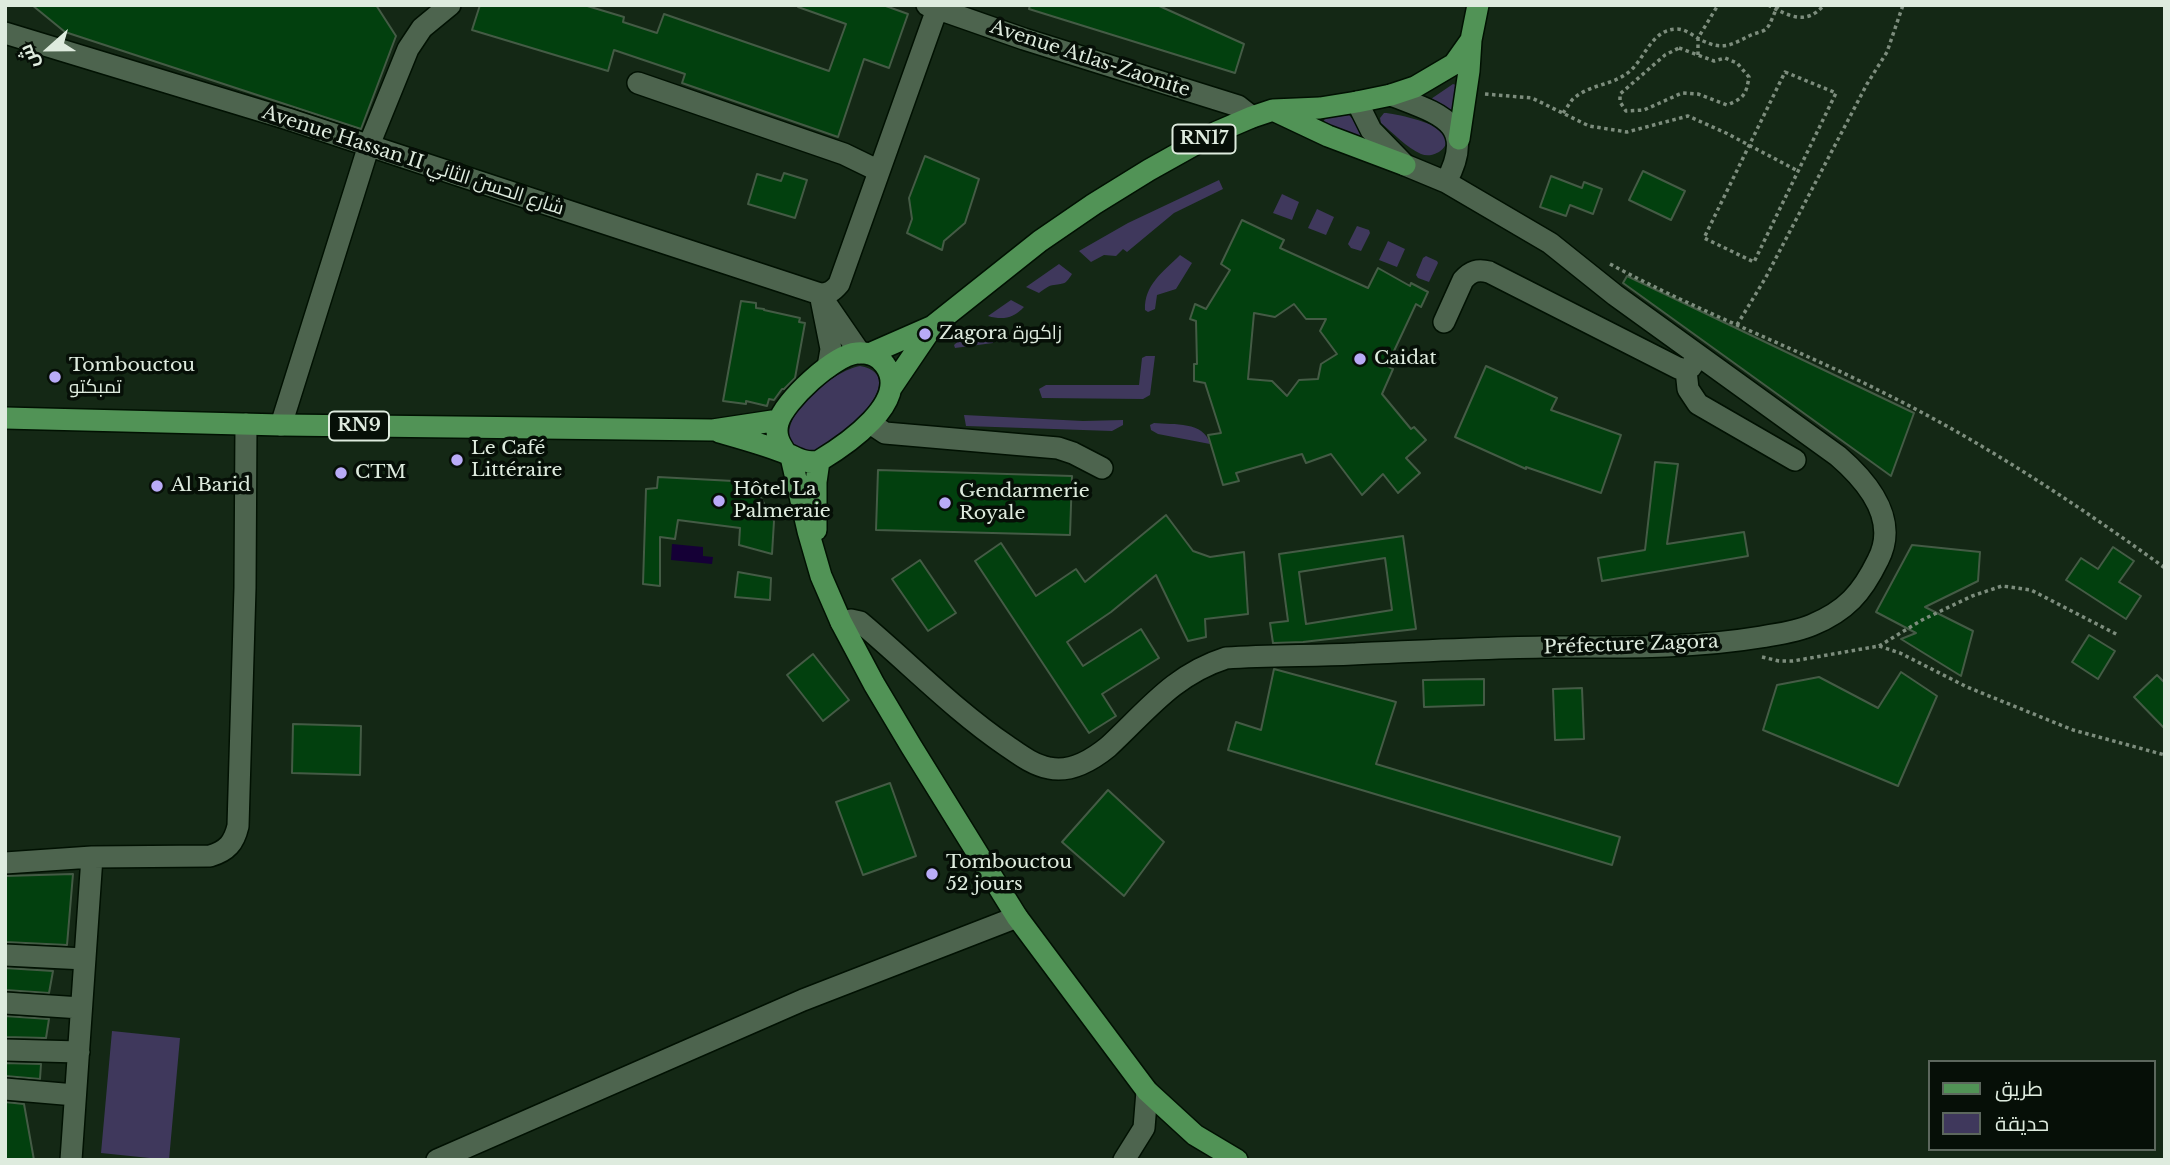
<!DOCTYPE html>
<html>
<head>
<meta charset="utf-8">
<style>
	body { margin:0 }
	#map { position:relative; width:2170px; height:1165px; overflow:hidden; background:#142815; font-family:"Libre Baskerville",Cairo,serif }
	canvas { display:block }
	.frame { position:absolute; inset:0; border:7px solid #deebde; pointer-events:none }
	.legend { position:absolute; left:1928px; top:1060px; width:228px; height:91px; box-sizing:border-box; background:#060f07; border:2px solid #5c675d; margin:0; padding:9px 12px; list-style:none; font-size:21px; color:#deebde }
	.legend li { display:flex; align-items:center; gap:14px; height:35px }
	.legend b { width:35px; border:2px solid #5c675d }
	.north { position:absolute; left:14px; top:14px; width:70px; height:70px; -webkit-text-stroke:5px #060f07; paint-order:stroke; rotate:249deg; font-size:19px; font-weight:700; line-height:28px; text-align:center; color:#deebde }
	.north::after { content:''; display:block; margin:auto; width:24px; height:32px; background:#deebde; clip-path:polygon(50% 0,100% 100%,50% 72%,0 100%) }
</style>
</head>
<body>
<div id="map">
<canvas width="2170" height="1165"></canvas>
<div class="frame"></div>
<ul class="legend">
<li><b style="height:9px;background:#519356"></b>طريق</li>
<li><b style="height:19px;background:#3f385c"></b>حديقة</li>
</ul>
<div class="north">ش</div>
</div>
<script>
const ctx = document.querySelector('canvas').getContext('2d');
ctx.lineJoin = 'round';
function paint(path, color) { ctx.fillStyle = color; ctx.fill(path, 'evenodd'); }
function strokePath(path, color, width, dash) { ctx.strokeStyle = color; ctx.lineWidth = width; ctx.lineCap = dash ? 'butt' : 'round'; ctx.setLineDash(dash || []); ctx.stroke(path); }
function write(font, color, halo, rows, align = 'center') {
  ctx.font = font + ' "Libre Baskerville",Cairo,serif'; ctx.lineWidth = 7; ctx.setLineDash([]); ctx.textBaseline = 'middle'; ctx.strokeStyle = halo; ctx.fillStyle = color; for (const [text, x, y, turn = 0] of rows) {
    ctx.save(); ctx.translate(x, y); ctx.rotate((+turn || 0) * Math.PI / 180); ctx.textAlign = isNaN(turn) ? turn : align; if (halo) ctx.strokeText(text, 0, 0); ctx.fillText(text, 0, 0); ctx.restore();
  }
}
paint(new Path2D(`
	M1453 84 1456 85 1453 112 1438 104 1428 101Z
	M1384 113C1395 113 1434 123 1442 131 1456 144 1435 160 1421 154 1407 148 1393 133 1381 123L1380 118Z
	M1349 115 1371 138 1368 140 1325 124 1324 120 1326 118Z
	M1219 180 1223 189 1174 213 1127 252 1123 249 1116 256 1104 255 1091 262 1079 251 1128 223Z
	M1282 194 1299 202 1292 220 1273 213Z
	M1317 209 1334 217 1326 235 1308 228Z
	M1357 226 1369 230 1370 233 1361 251 1351 248 1348 244Z
	M1388 241 1405 249 1397 267 1379 260Z
	M1180 255 1192 263 1176 289 1157 295 1155 309 1148 312 1145 310C1144 285 1163 272 1180 255Z
	M1426 256 1437 261 1438 263 1429 282 1418 278 1416 275 1423 258Z
	M1059 264 1072 274C1065 285 1065 283 1054 285 1049 285 1043 290 1039 293L1026 287Z
	M1011 300 1024 307C1013 319 1002 320 988 316Z
	M969 331 994 336 993 343 955 348 954 345Z
	M1146 356H1155L1150 395 1143 399 1042 398 1039 389 1046 385H1139L1142 358Z
	M860 366C915 376 836 445 813 451 807 453 799 448 793 446 774 417 834 370 860 366Z
	M964 415 1083 421 1123 420V425L1112 431 966 426Z
	M1154 423C1174 425 1204 421 1210 444L1158 434 1151 430 1150 425Z
	M112 1031 180 1038 169 1160 101 1153Z`), '#3f385c');
paint(new Path2D(`
	M672 544 703 547V556L713 557 712 564 671 560Z`), '#150036');
const building = new Path2D(`
	M32 5H376L396 36 361 129 65 32Z
	M480 5H584L624 17 623 22 657 33 664 14 829 71 846 24 798 7V5H883L908 14 889 68 864 59 838 137 682 83 685 74 614 50 608 71 472 30Z
	M1030 5H1157L1244 44 1235 73 1029 9Z
	M925 156 979 179 965 223 944 241 942 250 907 233 912 219 909 198Z
	M1643 171 1685 191 1671 220 1629 200Z
	M784 173 807 180 795 218 748 204 757 174 781 181Z
	M1551 176 1582 188 1584 182 1602 189 1593 214 1570 205 1566 216 1540 207Z
	M1242 220 1284 240 1280 248 1368 288 1378 268 1410 286 1411 283 1428 292 1421 307 1416 304 1387 366 1393 369 1382 394 1411 429 1414 427 1426 440 1406 458 1420 473 1398 493 1383 474 1362 495 1331 454 1306 463 1302 454 1236 473 1239 481 1223 485 1208 435 1221 433 1205 383 1194 381V364H1197L1196 321 1190 319 1195 304 1206 309 1230 270 1221 264ZM1294 304 1306 319H1326L1320 331 1337 354 1321 364 1318 379 1299 380 1287 396 1272 381 1248 379 1254 313 1275 317Z
	M1627 276 1914 413 1891 476 1623 283Z
	M741 301 756 303V308L764 309V310L800 318 799 322 805 323 795 378 784 389H782L774 400 769 399 767 406 746 401V404L723 401Z
	M1486 366 1557 398 1551 410 1621 435 1601 493 1526 467V469L1455 437Z
	M1655 462 1678 464 1667 544 1744 532 1748 556 1602 581 1598 558 1645 550Z
	M878 470 1072 476 1070 535 876 530Z
	M658 477 752 482 774 521 772 554 739 545 740 528 678 520 675 539 660 537V586L643 584 646 489 657 488Z
	M1166 515 1193 551 1210 557 1244 552 1248 614 1205 619 1206 637 1188 641 1156 575 1111 612 1067 642 1083 666 1141 629 1159 658 1102 694 1116 716 1089 733 975 561 1001 543 1036 596 1076 569 1085 582Z
	M1403 536 1416 629 1303 642 1273 643 1270 623 1288 621 1279 554ZM1385 558 1392 610 1306 624 1299 572Z
	M1912 545 1980 552 1978 581 1925 607 1973 631 1961 676 1901 639 1916 633 1876 612Z
	M2113 547 2134 561 2119 582 2141 596 2126 619 2066 580 2081 558 2098 569Z
	M920 560 956 613 928 631 892 579Z
	M738 572 771 578 770 600 735 597Z
	M2089 635 2115 651 2098 679 2072 662Z
	M813 654 849 700 823 721 787 675Z
	M1274 669 1396 702 1376 764 1620 837 1612 865 1228 750 1236 722 1261 730Z
	M1901 672 1937 696 1898 786 1763 730 1777 685 1819 677 1878 708Z
	M2157 675 2165 683V729L2134 697Z
	M1484 679V705L1424 707 1423 680Z
	M1582 688 1584 739 1555 740 1553 689Z
	M293 724 361 726 360 775 292 773Z
	M890 783 916 856 863 875 836 802Z
	M1108 790 1164 842 1124 896 1062 842Z
	M73 874 67 945 5 942V876Z
	M5 968 53 971 49 993 5 990Z
	M5 1016 49 1019 46 1038 5 1037Z
	M5 1063 41 1064 40 1079 5 1076Z
	M5 1102 24 1104 34 1160H5Z`);
paint(building, '#02400e');
strokePath(building, '#445b45', 2);
const minor = new Path2D(`
	M927 5 1024 39 1238 106 1252 117
	M5 33 288 119 820 294C829 294 833 291 839 284L937 9
	M638 83 844 154 879 171
	M1391 95C1439 114 1478 122 1446 182
	M820 294 831 349 828 367
	M827 305 860 353
	M1444 322 1463 280C1471 271 1478 269 1489 272L1678 368 1686 370 1691 367 1698 356
	M1686 370 1688 389 1698 404 1795 460
	M870 423 885 433 1058 448 1073 453 1102 468
	M281 425 369 145 408 49 422 28 450 5
	M841 622 851 620 860 622C909 663 954 710 1007 746 1020 755 1033 765 1049 768 1071 773 1092 760 1108 747 1147 711 1173 675 1226 658 1269 655 1311 656 1353 654 1417 651 1480 648 1544 647 1616 647 1689 649 1761 637 1778 634 1796 632 1812 625 1846 611 1862 593 1878 560 1899 520 1868 482 1838 456L1615 295 1550 243 1446 182 1405 165 1371 130 1357 102
	M5 863 92 857 210 856C227 851 234 843 238 826L245 588 246 424
	M5 955 85 959
	M5 1003 81 1008
	M5 1050 79 1052
	M5 1089 75 1095
	M71 1160 92 857
	M437 1160 803 1000 1017 917
	M1124 1160 1144 1128 1147 1091`);
const major = new Path2D(`
	M1275 111 1328 136 1405 165
	M1459 139 1469 71 1471 40
	M869 354 933 326 1040 241 1094 204 1149 170 1217 132 1252 117 1273 110 1320 108 1357 102 1391 95 1415 87 1454 64 1471 40 1478 5
	M891 388 933 326
	M5 418 281 425 713 430 779 420
	M719 432C740 438 762 444 783 452 796 457 803 464 819 461 844 446 912 401 885 365 879 356 868 352 857 353 834 355 784 401 778 423 775 435 779 443 786 453
	M791 457 808 531 821 576 841 622 874 684 911 746 1017 917 1147 1091 1195 1135 1237 1160
	M816 530V482L819 461`);
strokePath(minor, '#011102', 24);
strokePath(major, '#011102', 24);
strokePath(new Path2D(`
	M1768 5C1789 16 1806 26 1824 5
	M1679 48 1714 61 1725 58 1737 63 1749 77C1746 95 1744 98 1727 105L1698 94 1682 93 1644 110 1626 111 1620 102V94L1665 55Z
	M1698 55V38L1718 5
	M1785 72 1836 93 1754 262 1704 238Z
	M1485 94 1532 98 1589 126 1627 132 1688 116 1726 133 1798 171
	M1563 113C1566 109 1569 104 1572 100 1588 84 1613 86 1630 71 1645 58 1652 29 1677 29 1686 29 1693 36 1701 40 1723 51 1731 45 1751 35 1755 33 1763 32 1766 29 1771 25 1774 11 1779 5
	M1610 264C1697 311 1791 346 1880 391 1980 440 2075 503 2165 568
	M1737 325 1766 277 1867 84 1887 52 1903 5
	M1879 646 1922 620 1972 596 2002 586 2031 590 2118 635
	M1762 657 1779 661H1793L1879 646 1900 653 1967 687 2073 730 2165 755`), '#7d8d7d', 3.5, [3.5, 3.5]);
strokePath(minor, '#4d644e', 21);
strokePath(major, '#519356', 21);
for (const [x, y, r, color] of [
	[925,334,7,"#b9abf7"],
	[1360,359,7,"#b9abf7"],
	[55,377,7,"#b9abf7"],
	[457,460,7,"#b9abf7"],
	[341,473,7,"#b9abf7"],
	[157,486,7,"#b9abf7"],
	[719,501,7,"#b9abf7"],
	[945,503,7,"#b9abf7"],
	[932,874,7,"#b9abf7"]
]) { const dot = new Path2D(); dot.arc(x, y, r, 0, 2 * Math.PI); ctx.fillStyle = color; ctx.fill(dot); strokePath(dot, '#060f07', 2.5); }
for (const [x, y, w] of [
	[1204,139,63],
	[359,426,60]
]) { const box = new Path2D(); box.roundRect(x - w / 2, y - 14.5, w, 29, 5); ctx.fillStyle = '#060f07'; ctx.fill(box); strokePath(box, '#deebde', 2); }
write('bold 18px', '#deebde', null, [
	["RN17",1204,139],
	["RN9",359,426]
]);
write('19px', '#deebde', '#060f07', [
	["Avenue Atlas-Zaonite",1090,59,18],
	["Avenue Hassan II شارع الحسن الثاني",413,161,18],
	["Préfecture Zagora",1631,645,-2]
]);
write('19px', '#deebde', '#060f07', [
	["Zagora زاكورة",939,334],
	["Caidat",1374,359],
	["Tombouctou",69,366],
	["تمبكتو",69,388],
	["Le Café",471,449],
	["Littéraire",471,471],
	["CTM",355,473],
	["Al Barid",171,486],
	["Hôtel La",733,490],
	["Palmeraie",733,512],
	["Gendarmerie",959,492],
	["Royale",959,514],
	["Tombouctou",946,863],
	["52 jours",946,885]
], 'left');
</script>
</body>
</html>
